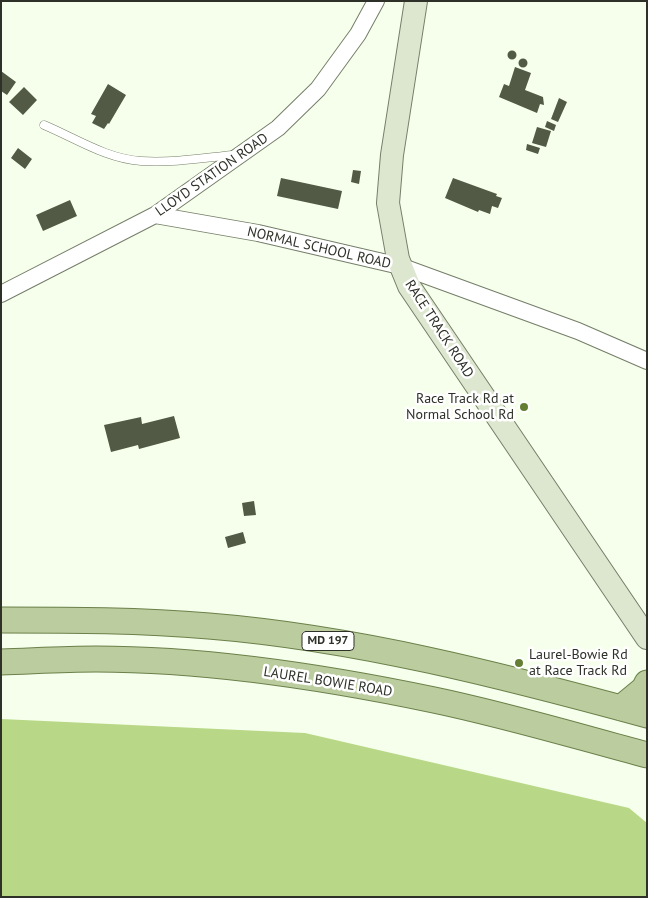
<!DOCTYPE html>
<html>
<head>
<meta charset="utf-8">
<style>
	body { margin:0 }
	#map { position:relative; width:648px; height:898px; overflow:hidden; background:#f6ffeb; font-family:"PT Sans",sans-serif }
	canvas { display:block }
	.frame { position:absolute; inset:0; border:2px solid #2d3128; pointer-events:none }
</style>
</head>
<body>
<div id="map">
<canvas width="648" height="898"></canvas>
<div class="frame"></div>
</div>
<script>
const ctx = document.querySelector('canvas').getContext('2d');
ctx.lineJoin = 'round';
function paint(path, color) { ctx.fillStyle = color; ctx.fill(path, 'evenodd'); }
function strokePath(path, color, width, dash) { ctx.strokeStyle = color; ctx.lineWidth = width; ctx.lineCap = dash ? 'butt' : 'round'; ctx.setLineDash(dash || []); ctx.stroke(path); }
function write(font, color, halo, rows, align = 'center') {
  ctx.font = font + ' "PT Sans",sans-serif'; ctx.lineWidth = 5; ctx.setLineDash([]); ctx.textBaseline = 'middle'; ctx.strokeStyle = halo; ctx.fillStyle = color; for (const [text, x, y, turn = 0] of rows) {
    ctx.save(); ctx.translate(x, y); ctx.rotate((+turn || 0) * Math.PI / 180); ctx.textAlign = isNaN(turn) ? turn : align; if (halo) ctx.strokeText(text, 0, 0); ctx.fillText(text, 0, 0); ctx.restore();
  }
}
paint(new Path2D(`
	M1 719 305 733 629 808 647 823V897H1Z`), '#b8d887');
paint(new Path2D(`
	M507.5 55a4.5 4.5 0 1 1 9 0a4.5 4.5 0 1 1-9 0Z
	M518.5 63a4.5 4.5 0 1 1 9 0a4.5 4.5 0 1 1-9 0Z
	M515 67 531 73 525 90 543 97 544 105 540 104 537 113 499 97 504 84 509 86Z
	M1 71 16 82 7 95 1 91Z
	M108 84 126 95 109 124 108 123 104 129 92 123 96 116 91 114Z
	M24 87 37 100 23 115 9 102Z
	M559 98 567 102 558 122 551 119Z
	M547 121 556 125 554 131 545 127Z
	M537 127 551 131 546 147 532 143Z
	M527 144 540 148 538 154 526 150Z
	M18 148 32 159 25 169 11 158Z
	M353 170 361 171 359 184 351 182Z
	M281 178 342 191 338 209 277 196Z
	M453 178 497 194 496 196 502 198 498 208 492 206 490 214 479 210 478 212 445 198Z
	M70 200 77 216 43 231 36 215Z
	M174 416 180 438 139 449 138 445 111 452 104 425 141 417 142 424Z
	M254 501 256 515 244 516 242 503Z
	M243 532 246 543 228 548 225 537Z`), '#525a46');
const lane = new Path2D(`
	M44 125C75 138 107 159 141 161 172 163 203 158 233 155`);
const street = new Path2D(`
	M155 215 258 233 400 266 578 331 647 361
	M1 294 155 215 278 128 318 89 358 34 376 1`);
const secondary = new Path2D(`
	M416 1 392 155 388 203 398 259 409 286 647 638`);
const primary = new Path2D(`
	M1 620C71 620 140 620 209 626 357 638 504 676 647 715
	M1 662C33 661 64 659 96 659 209 659 324 677 434 700 506 715 576 736 647 755
	M621 708 644 689 647 683`);
strokePath(lane, '#757e69', 9);
strokePath(street, '#757e69', 18);
strokePath(secondary, '#757e69', 24);
strokePath(primary, '#6b804a', 27);
strokePath(lane, '#fff', 8);
strokePath(street, '#fff', 16);
strokePath(secondary, '#dde6ce', 22);
strokePath(primary, '#bbcc9e', 25);
for (const [x, y, r, color] of [
	[524,407,5,"#647f33"],
	[519,663,5,"#647f33"]
]) { const dot = new Path2D(); dot.arc(x, y, r, 0, 2 * Math.PI); ctx.fillStyle = color; ctx.fill(dot); strokePath(dot, '#fff', 2); }
for (const [x, y, w] of [
	[328,641,52]
]) { const box = new Path2D(); box.roundRect(x - w / 2, y - 9.5, w, 19, 4); ctx.fillStyle = '#fff'; ctx.fill(box); strokePath(box, '#2d3128', 1); }
write('bold 12px', '#2d3128', null, [
	["MD 197",328,641]
]);
write('14px', '#2d3128', '#fff', [
	["LLOYD STATION ROAD",212,175,-35],
	["NORMAL SCHOOL ROAD",319,248,13],
	["RACE TRACK ROAD",439,329,57],
	["LAUREL BOWIE ROAD",328,682,9]
]);
write('14px', '#2d3128', '#fff', [
	["Race Track Rd at",514,399],
	["Normal School Rd",514,415],
	["Laurel-Bowie Rd",529,655,"left"],
	["at Race Track Rd",529,671,"left"]
], 'right');
</script>
</body>
</html>
